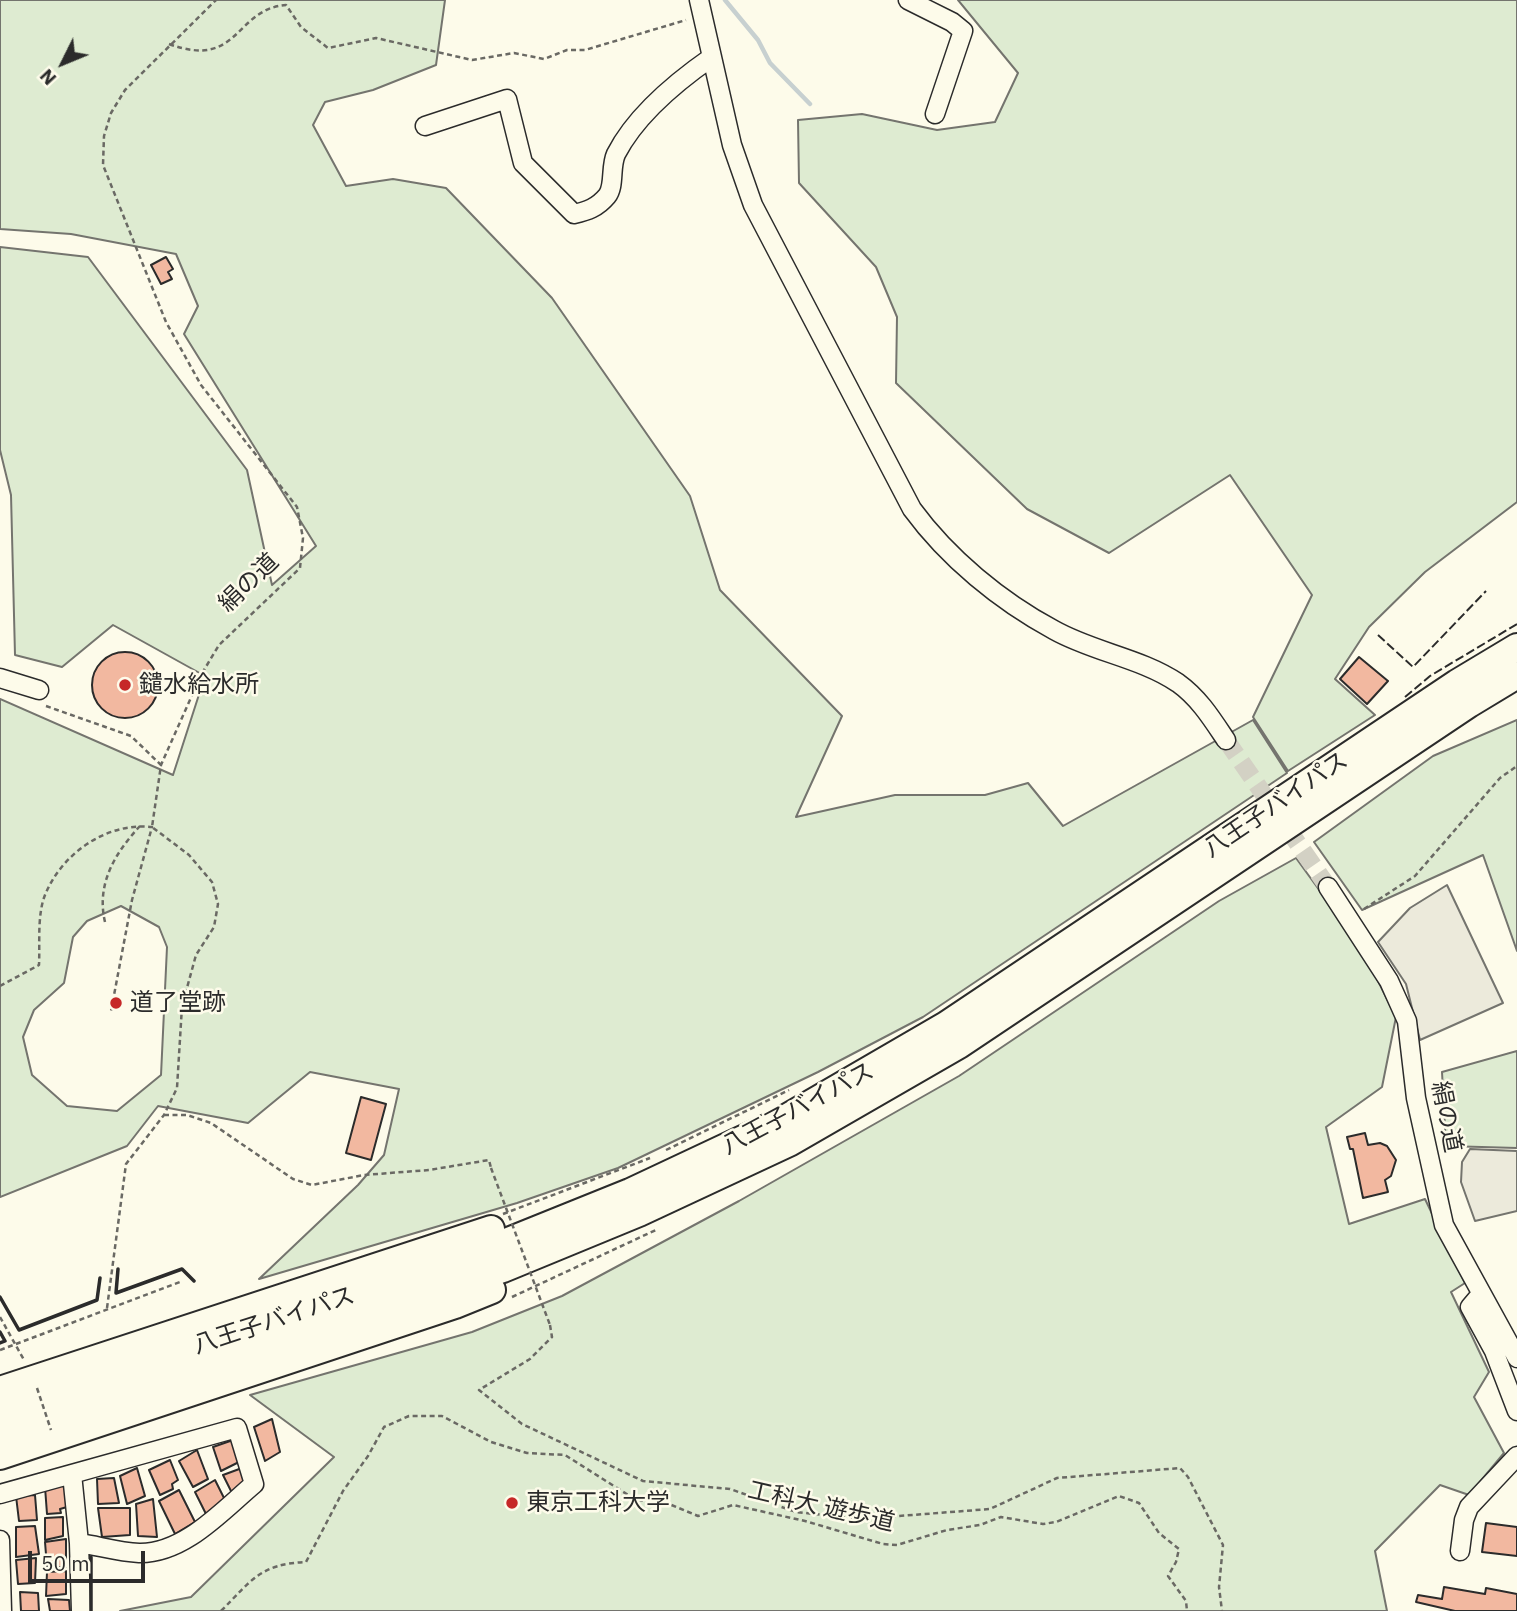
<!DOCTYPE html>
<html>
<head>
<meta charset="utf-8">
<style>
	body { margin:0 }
	#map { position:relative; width:1517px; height:1611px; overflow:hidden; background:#fdfbea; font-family:"IBM Plex Sans",sans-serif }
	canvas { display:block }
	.north { position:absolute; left:28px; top:28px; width:70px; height:70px; -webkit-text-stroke:5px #fdfbea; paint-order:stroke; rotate:227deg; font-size:19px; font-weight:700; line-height:28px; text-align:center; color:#2b2b2b }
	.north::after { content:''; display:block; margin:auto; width:24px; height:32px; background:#2b2b2b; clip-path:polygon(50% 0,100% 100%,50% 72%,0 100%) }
	.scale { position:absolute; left:28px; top:1551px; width:117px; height:32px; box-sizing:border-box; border:4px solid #2b2b2b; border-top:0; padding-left:9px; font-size:21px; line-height:24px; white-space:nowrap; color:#2b2b2b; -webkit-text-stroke:5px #fdfbea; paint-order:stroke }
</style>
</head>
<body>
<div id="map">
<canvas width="1517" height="1611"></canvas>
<div class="north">N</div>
<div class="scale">50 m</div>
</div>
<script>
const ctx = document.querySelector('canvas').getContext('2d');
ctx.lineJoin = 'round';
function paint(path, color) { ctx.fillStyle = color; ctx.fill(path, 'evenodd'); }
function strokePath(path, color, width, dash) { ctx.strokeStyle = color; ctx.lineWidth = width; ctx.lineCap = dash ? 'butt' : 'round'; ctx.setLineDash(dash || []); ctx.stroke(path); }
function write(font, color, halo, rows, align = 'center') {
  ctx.font = font + ' "IBM Plex Sans","Noto Sans JP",sans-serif'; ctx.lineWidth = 5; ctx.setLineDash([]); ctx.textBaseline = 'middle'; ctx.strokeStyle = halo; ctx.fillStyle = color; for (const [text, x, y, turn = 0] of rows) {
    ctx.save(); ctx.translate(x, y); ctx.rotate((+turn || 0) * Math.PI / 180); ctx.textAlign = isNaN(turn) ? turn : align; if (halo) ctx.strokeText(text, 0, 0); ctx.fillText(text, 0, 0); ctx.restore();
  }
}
const green = new Path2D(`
	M0 0H445L436 65 373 90 325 102 313 125 346 186 393 179 446 188 552 298 690 496 720 590 842 716 796 817 895 795H985L1028 783 1063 826 1253 720 1287 773 923 1017 818 1072 618 1168 517 1203 259 1279 358 1185 384 1155 399 1089 310 1072 248 1123 158 1106 127 1146 0 1197V699L173 775 205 676 113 625 62 667 15 655 11 495 0 450V247L88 257 247 470 272 585 316 546 184 334 198 306 176 254 71 234 0 229ZM121 906 159 927 167 947 161 1075 117 1111 67 1106 32 1075 23 1037 34 1010 64 983 73 937 87 921Z
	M958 0H1517V502L1425 572 1369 627 1335 679 1375 715 1288 771 1253 717 1312 595 1230 475 1109 553 1027 509 896 383 897 317 876 267 799 183 798 120 862 114 937 130 995 122 1018 73Z
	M1517 720V951L1483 855 1362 910 1314 842 1433 756Z
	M1296 858 1362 949 1396 1017 1382 1087 1326 1127 1349 1224 1425 1199 1465 1283 1451 1292 1489 1372 1474 1397 1504 1453 1469 1495 1440 1485 1375 1551 1387 1611H120L191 1597 334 1457 250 1395 472 1332 562 1296 739 1201 959 1076 1219 901Z
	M1517 1051V1148L1446 1146 1442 1072Z`);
paint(green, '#deebd1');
strokePath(green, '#74746e', 2);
const parking = new Path2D(`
	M1447 885 1503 1003 1420 1040 1406 984 1378 942 1410 908Z
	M1470 1149 1517 1151V1211L1475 1221 1461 1182 1462 1162Z`);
paint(parking, '#eceadb');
strokePath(parking, '#74746e', 2);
strokePath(new Path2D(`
	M725 0 758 40 770 63 810 104`), '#c7d0d0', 4.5);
const building = new Path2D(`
	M166 257 173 269 168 272 172 279 161 284 151 265Z
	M92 685a33 33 0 1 1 66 0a33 33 0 1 1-66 0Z
	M1359 657 1388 681 1367 704 1340 679Z
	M361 1097 386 1104 371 1160 346 1153Z
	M1365 1133 1368 1145 1380 1143 1387 1146 1396 1160 1391 1176 1385 1180 1388 1192 1363 1198 1353 1149H1350L1347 1137Z
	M272 1419 280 1452 265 1461 254 1427Z
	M233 1440 241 1461 221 1471 213 1447Z
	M197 1450 208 1479 193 1487 179 1461Z
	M170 1460 178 1480 172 1484 173 1489 160 1495 149 1470Z
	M137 1468 145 1496 127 1504 120 1476Z
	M242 1468 246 1486 233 1495 223 1475Z
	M114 1478 119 1503 98 1504 97 1479Z
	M215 1480 225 1500 206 1514 195 1492Z
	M65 1485 67 1507 60 1509 61 1513 47 1514 45 1487Z
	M179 1490 195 1522 175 1534 159 1501Z
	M35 1495 37 1520 19 1521 16 1496Z
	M153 1499 157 1537 138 1536 136 1504Z
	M98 1508H130V1535L102 1537Z
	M63 1517V1536L45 1540V1518Z
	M1486 1523 1517 1527V1556L1482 1552Z
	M35 1526 39 1554 16 1557V1527Z
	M66 1539V1567H47L45 1542Z
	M36 1558 35 1583 18 1584 16 1560Z
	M66 1571V1594L46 1596 47 1572Z
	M1444 1587 1485 1594 1486 1588 1517 1594V1611H1455L1416 1602 1418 1595 1442 1599Z
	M20 1592 38 1593 39 1611H21Z
	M48 1599 69 1600 70 1611H50Z`);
paint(building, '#f2b8a0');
strokePath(building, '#2b2b2b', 2);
strokePath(new Path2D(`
	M1226 740 1328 887`), '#d3d1c4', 18, [18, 9]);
const minor = new Path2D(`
	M699 0 732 145 753 205 912 509C948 558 1000 601 1054 630 1093 652 1141 658 1178 683 1199 698 1212 719 1226 740
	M908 0 952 22 963 31 935 114
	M425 126 507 99 523 163 574 214C587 211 597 208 607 196 615 186 610 167 616 154 636 115 676 82 712 57
	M0 678 39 690
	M1328 887 1389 981 1407 1021 1416 1098 1444 1225 1517 1358
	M1481 1294 1470 1307 1494 1351 1517 1411
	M72 1474 79 1543 81 1611
	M0 1494 237 1428 254 1484C222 1511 184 1554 139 1553 119 1552 99 1546 79 1543
	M0 1540 2 1611
	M1460 1551 1464 1520 1469 1507 1517 1456`);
const highway = new Path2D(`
	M0 1390 491 1229
	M0 1411 491 1248 630 1192 779 1122 946 1025 1457 683 1517 647
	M0 1436 503 1269 639 1213 789 1143 959 1045 1469 704 1517 675
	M0 1456 455 1305 492 1290`);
strokePath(minor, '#2b2b2b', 21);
strokePath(highway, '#2b2b2b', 30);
strokePath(new Path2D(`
	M169 44C240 70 234 9 286 5L301 27 328 48 376 38 472 60 514 53 544 59 567 50H585L686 20
	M46 706 131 736 161 765
	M1364 909 1415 876 1500 778 1517 766
	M105 922C96 884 115 853 140 826
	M0 986 39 965C40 944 37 915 45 895 62 853 107 822 152 827L132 900 111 1011
	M164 1115H187L211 1123 293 1179 312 1185 364 1175 429 1170 489 1160 491 1168
	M666 1150 789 1090
	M503 1214 650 1158
	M512 1297 658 1229
	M107 1308 126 1164 164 1115 177 1088 182 1006 196 955 214 927 218 904 212 882 189 855 152 827 161 765 201 675 219 645 300 568 303 538 297 507 201 385 166 322 103 165 104 136 111 113 125 90 216 0
	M0 1317 24 1360
	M550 1325 552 1337 530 1359 479 1390 522 1424 643 1481 730 1489 796 1512 860 1519 990 1509 1057 1478 1180 1468 1188 1477 1223 1545 1219 1587 1222 1611
	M0 1350 180 1282
	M221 1611C252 1580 260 1564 306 1562L343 1491 368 1456 384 1427 409 1416H442L491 1442 527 1453 565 1455 636 1500 669 1504 698 1516 733 1505 805 1521 883 1544 897 1545 947 1530 980 1525 1001 1517 1043 1524 1056 1522 1119 1496 1139 1503 1159 1533 1179 1549 1176 1562 1168 1576 1186 1601 1187 1611`), '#6a6964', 2.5, [5, 3.5]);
strokePath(minor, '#fdfbea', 18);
strokePath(highway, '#fdfbea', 26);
strokePath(new Path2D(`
	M491 1168 550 1325
	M37 1388 51 1430`), '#6a6964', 2.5, [5, 3.5]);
strokePath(new Path2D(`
	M1378 635 1413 667 1486 591
	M1405 697 1430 676 1517 624`), '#2b2b2b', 2, [9, 3.5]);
strokePath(new Path2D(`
	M118 1269 116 1293 182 1269 194 1281
	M0 1297 19 1330 97 1300 100 1278
	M0 1332 5 1341 0 1343
	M91 1557V1611`), '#2b2b2b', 3.5);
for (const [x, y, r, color] of [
	[125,685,7,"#c62828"],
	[116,1003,7,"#c62828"],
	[512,1503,7,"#c62828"]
]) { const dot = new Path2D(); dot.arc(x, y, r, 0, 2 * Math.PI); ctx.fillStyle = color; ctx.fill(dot); strokePath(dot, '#fdfbea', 2.5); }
write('24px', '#2b2b2b', '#fdfbea', [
	["絹の道",249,583,-44],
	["八王子バイパス",1276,805,-34],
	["八王子バイパス",798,1109,-28],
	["絹の道",1446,1117,79],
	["八王子バイパス",274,1321,-18],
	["工科大 遊歩道",821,1507,13]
]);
write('24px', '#2b2b2b', '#fdfbea', [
	["鑓水給水所",139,685],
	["道了堂跡",130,1003],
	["東京工科大学",526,1503]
], 'left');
</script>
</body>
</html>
